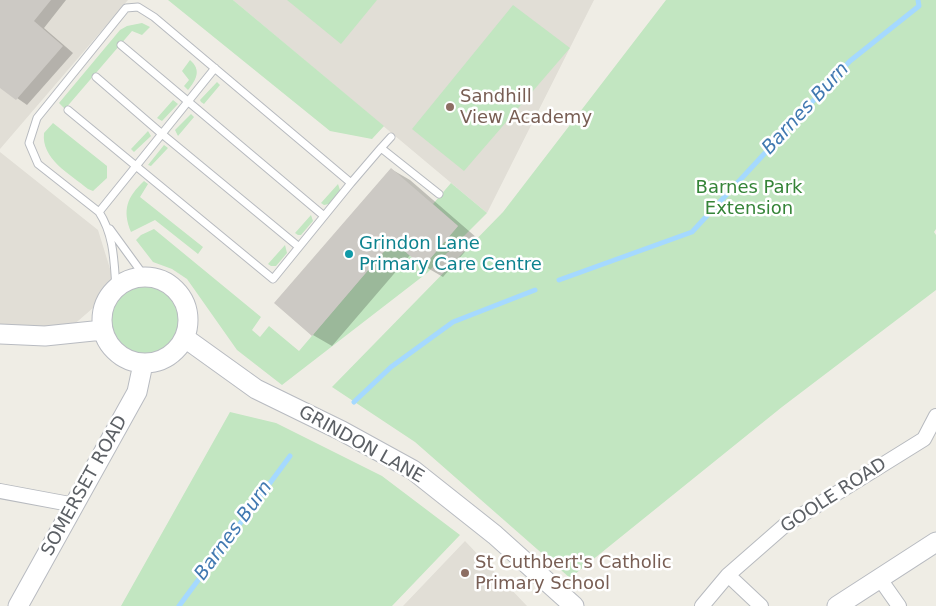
<!DOCTYPE html>
<html>
<head>
<meta charset="utf-8">
<style>
	body { margin:0 }
	canvas { display:block; background:#efede5 }
</style>
</head>
<body>
<canvas width="936" height="606"></canvas>
<script>
const ctx = document.querySelector('canvas').getContext('2d');
ctx.lineJoin = 'round';
function paint(path, color) { ctx.fillStyle = color; ctx.fill(path, 'evenodd'); }
function strokePath(path, color, width, dash) { ctx.strokeStyle = color; ctx.lineWidth = width; ctx.lineCap = dash ? 'butt' : 'round'; ctx.setLineDash(dash || []); ctx.stroke(path); }
function write(font, color, halo, rows, align = 'center') {
  ctx.font = font + ' "DejaVu Sans",sans-serif'; ctx.lineWidth = 5; ctx.setLineDash([]); ctx.textBaseline = 'middle'; ctx.strokeStyle = halo; ctx.fillStyle = color; for (const [text, x, y, turn = 0] of rows) {
    ctx.save(); ctx.translate(x, y); ctx.rotate((+turn || 0) * Math.PI / 180); ctx.textAlign = isNaN(turn) ? turn : align; if (halo) ctx.strokeText(text, 0, 0); ctx.fillText(text, 0, 0); ctx.restore();
  }
}
paint(new Path2D(`
	M0 0H128L0 149Z
	M233 0H594L487 213Z
	M0 152 98 230 116 288 63 334 0 333Z
	M465 541 527 606H403Z`), '#e1ded6');
paint(new Path2D(`
	M168 0H233L384 126 372 139 330 131Z
	M287 0H377L341 44Z
	M666 0H936V229L934 232 936 235V290L782 407 570 578 415 442 332 387 503 212Z
	M513 5 570 48 464 171 412 129Z
	M142 23 150 27 142 35 132 31 65 109 59 103 120 30 127 26Z
	M190 60C202 70 196 80 188 90L184 86 189 80 182 71Z
	M217 82 220 85 204 104 201 102 200 100Z
	M173 100 178 104 162 121 157 118Z
	M191 114 194 117 178 136 175 130Z
	M53 123 107 166V178L93 191 88 189C70 174 41 159 44 133Z
	M148 131 151 136 134 152 131 149Z
	M164 145 168 148 151 166 148 165Z
	M144 181 148 184 140 197 203 247 198 254 155 220 131 232C122 210 127 197 144 181Z
	M451 183 487 213 427 273 282 385 237 350 187 279 172 269 153 262 136 240 141 235 154 229 261 317 252 330 260 337 269 326 299 351 393 241 423 267 458 226 433 204Z
	M338 184 340 190 329 204 324 205 321 203Z
	M311 215 313 221 301 235H298L295 233Z
	M285 245 287 253 276 266H271L268 264Z
	M145 277C152 279 161 280 168 284 192 297 193 333 175 351 167 360 154 361 143 364 133 358 118 352 109 344 90 325 109 289 130 280 134 278 141 278 145 277Z
	M230 412 276 423 382 476 460 535 392 606H121Z`), '#c2e6c1');
paint(new Path2D(`
	M0 0H66L44 28 73 53 27 105 0 86Z
	M391 169 410 180 477 238 443 277 424 266 411 254 332 346 313 335Z`), '#0003');
strokePath(new Path2D(`
	M559 280 692 232 850 61 919 6 918 0
	M354 402 391 367 453 322 535 290
	M179 606 290 456`), '#a5d9ff', 5);
paint(new Path2D(`
	M0 0H51L34 21 63 46 16 100 0 88Z
	M391 168 458 226 423 267 393 241 312 336 274 303Z`), '#ccc9c4');
const lane = new Path2D(`
	M121 45 324 216
	M96 77 162 134 299 247
	M68 110 273 279 351 183 154 17 138 7 126 8 37 118 29 143 38 164 99 212C114 235 114 261 116 288
	M381 148 391 137
	M351 183 381 148 439 194
	M99 212 215 68
	M110 229 145 277`);
const street = new Path2D(`
	M0 491 75 505
	M728 575 761 606
	M880 579 899 606
	M702 606 728 575 784 526 924 439 936 416`);
const secondary = new Path2D(`
	M102 320a43 43 0 1 1 86 0a43 43 0 1 1-86 0Z
	M0 334 45 336 103 330
	M185 338 256 389 342 431 413 470 495 535 574 606
	M18 606 137 392 143 364
	M837 606 936 542`);
strokePath(lane, '#b7babf', 9);
strokePath(street, '#b7babf', 16);
strokePath(secondary, '#b8bbc1', 21);
strokePath(lane, '#fff', 7);
strokePath(street, '#fff', 14);
strokePath(secondary, '#fff', 19);
for (const [x, y, r, color] of [
	[450,107,5,"#8d6e63"],
	[349,254,5,"#0f9aa8"],
	[465,573,5,"#8d6e63"]
]) { const dot = new Path2D(); dot.arc(x, y, r, 0, 2 * Math.PI); ctx.fillStyle = color; ctx.fill(dot); strokePath(dot, '#fff', 2); }
write('18px', '#785e54', '#fff', [
	["Sandhill",460,97],
	["View Academy",460,118],
	["St Cuthbert's Catholic",475,563],
	["Primary School",475,584]
], 'left');
write('18px', '#358438', '#fff', [
	["Barnes Park",749,188],
	["Extension",749,209]
]);
write('18px', '#0d838f', '#fff', [
	["Grindon Lane",359,244],
	["Primary Care Centre",359,265]
], 'left');
write('18px', '#5c6065', '#fff', [
	["GRINDON LANE",361,445,29],
	["SOMERSET ROAD",85,486,-61],
	["GOOLE ROAD",834,496,-33]
]);
write('italic 19px', '#4179b1', '#fff', [
	["Barnes Burn",806,109,-47],
	["Barnes Burn",234,531,-54]
]);
</script>
</body>
</html>
